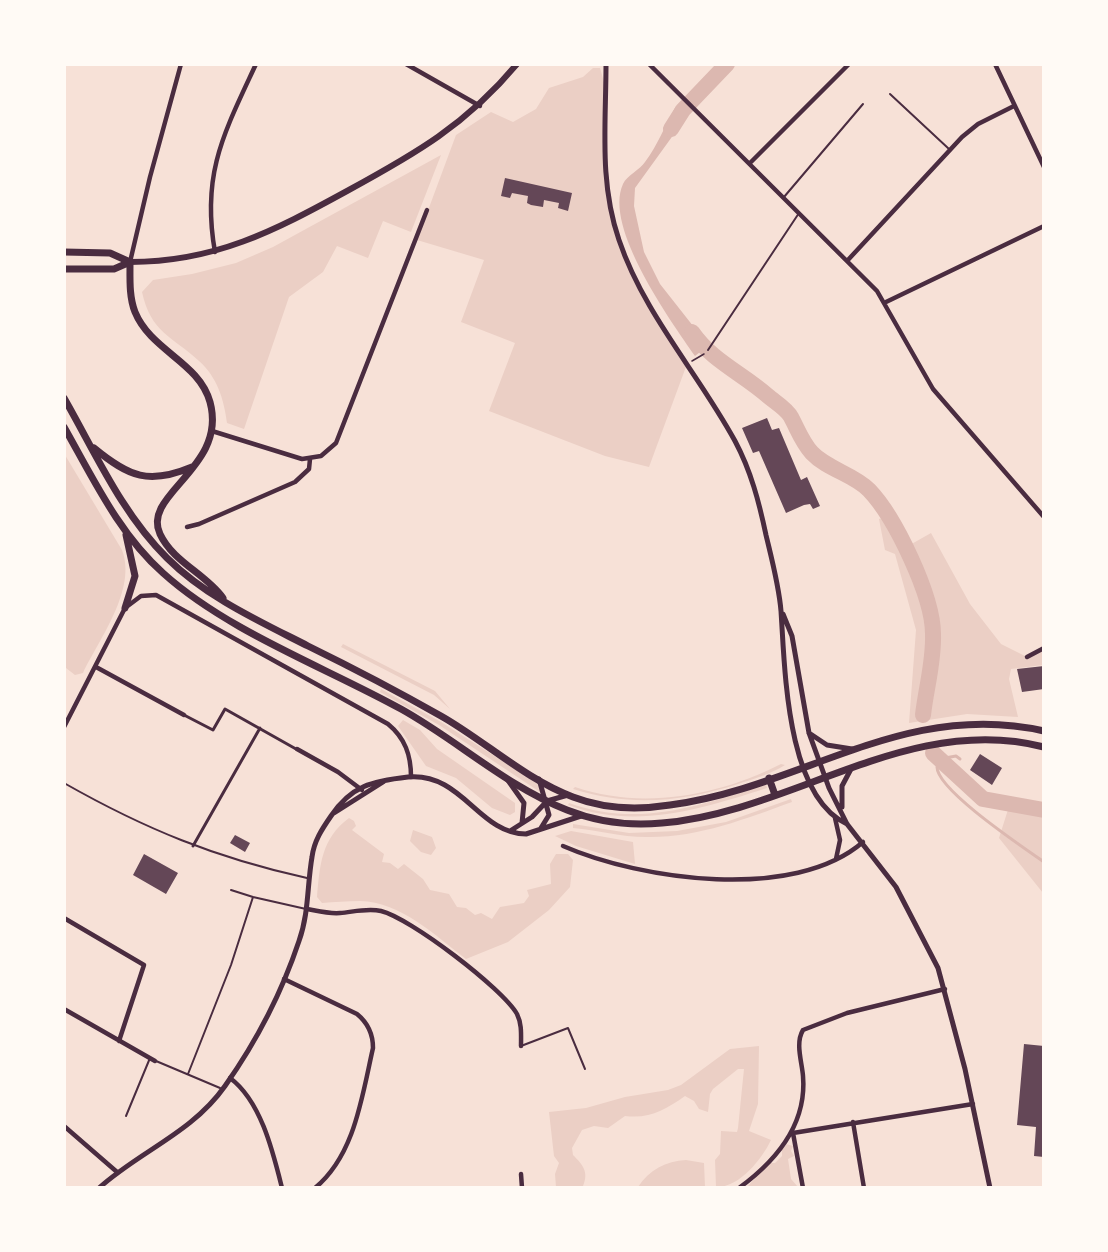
<!DOCTYPE html>
<html>
<head>
<meta charset="utf-8">
<style>
	body { margin:0 }
	#map { position:relative; width:1108px; height:1252px; overflow:hidden; background:#f7e1d7; font-family:Manrope,sans-serif }
	canvas { display:block }
	.frame { position:absolute; inset:0; border:66px solid #fffaf5; pointer-events:none }
</style>
</head>
<body>
<div id="map">
<canvas width="1108" height="1252"></canvas>
<div class="frame"></div>
</div>
<script>
const ctx = document.querySelector('canvas').getContext('2d');
ctx.lineJoin = 'round';
function paint(path, color) { ctx.fillStyle = color; ctx.fill(path, 'evenodd'); }
function strokePath(path, color, width, dash) { ctx.strokeStyle = color; ctx.lineWidth = width; ctx.lineCap = dash ? 'butt' : 'round'; ctx.setLineDash(dash || []); ctx.stroke(path); }
paint(new Path2D(`
	M593 68H600L606 89 604 143 612 216 635 279 687 364 649 467 605 456 489 411 515 343 461 322 484 260 417 240 456 135 491 112 513 122 536 109 549 88 583 77Z
	M441 155 411 232 383 221 368 258 337 246 323 272 289 297 244 429 227 423C224 399 217 377 199 361 172 336 151 333 142 292L153 280 192 274 236 263 273 247Z
	M65 455 122 550C137 589 100 638 83 673L75 675 66 668 65 670Z
	M892 515 908 546 931 533 970 604 1001 644 1027 657 1043 648V665L1011 669 1009 679 1018 717 967 714 909 723 916 630 895 554 885 550 879 519Z
	M343 644 435 691 450 709 434 695 341 647Z
	M381 689 441 722 540 785V792L439 725 380 692Z
	M403 720 420 730 437 749 515 803V812L510 815 492 808 456 778 426 766 398 726Z
	M781 764 785 765C771 774 753 779 738 784 681 802 631 807 573 789L575 787C641 810 719 796 781 764Z
	M766 784 767 788C701 809 636 830 568 805L569 803C638 828 700 806 766 784Z
	M1012 797 1043 807V893L999 838Z
	M791 799 792 802C745 819 697 838 646 837 621 837 597 830 573 828V824L629 833 677 831 726 822Z
	M349 818 354 821 356 826 352 830 384 854 382 862 390 863 398 869 404 864 423 879 430 890 449 894 457 907 466 908 475 915 481 913 492 919 500 907 524 903 529 896 527 890 551 884 550 864 556 854H568L573 860 570 887 549 910 508 942 466 959C436 936 401 902 360 901 347 901 334 902 322 903L317 897C320 865 321 839 349 818Z
	M413 830 432 837 436 848 431 855 421 852 410 841Z
	M571 831 633 842 635 864 576 846 555 836Z
	M759 1046 758 1104 749 1131 771 1140C762 1159 739 1188 716 1187L715 1160 720 1154 721 1131 737 1132 738 1128 744 1069H738L713 1089 710 1094 708 1112 699 1109 694 1101 685 1096C665 1110 650 1119 625 1116L608 1128 594 1126 582 1130 572 1148 573 1155C583 1165 589 1172 583 1186L556 1187 555 1174 559 1163 554 1156 549 1112 586 1108 625 1097 668 1090 681 1085 730 1049Z
	M786 1144 793 1146 791 1151 794 1156 788 1159 791 1179 798 1187 746 1188 770 1163H775L782 1156V1149Z
	M686 1160 704 1163 705 1187H638C649 1170 666 1161 686 1160Z`), '#ebcfc5');
paint(new Path2D(`
	M676 106 687 116 635 188 634 206 644 252 660 284 697 331 695 336 705 348 695 356C671 321 603 227 623 184 627 175 640 170 645 162 658 145 665 125 676 106Z`), '#dcb8b0');
strokePath(new Path2D(`
	M945 758 956 756 960 759
	M937 767C937 790 1023 847 1044 862`), '#dcb8b0', 3);
strokePath(new Path2D(`
	M671 129 683 110 727 64
	M692 332C712 361 742 373 768 396 775 402 787 409 791 417 798 430 802 442 812 453 827 469 855 475 869 490 895 517 933 596 933 634 934 662 926 688 923 715
	M933 753 983 799 1044 810`), '#dcb8b0', 16);
paint(new Path2D(`
	M505 178 572 193 568 211 558 208 559 203 544 200 543 207 531 205 527 203 528 196 512 193 510 198 501 196Z
	M767 418 772 430 779 428 801 480 807 477 820 506 813 509 810 504 804 505 786 513 759 451 753 453 742 428Z
	M1044 666V689L1022 692 1017 669Z
	M980 754 1002 768 992 785 970 770Z
	M235 835 250 843 245 852 230 843Z
	M144 854 178 873 166 894 133 875Z
	M1024 1044 1044 1046V1157L1034 1156 1036 1127 1017 1125Z`), '#644757');
strokePath(new Path2D(`
	M692 361 704 354
	M64 1187 65 1188`), '#4a2c40', 1.5);
strokePath(new Path2D(`
	M890 94 949 149
	M784 197 863 104
	M708 350 799 213
	M64 783C145 829 216 858 307 878
	M231 890 253 897
	M521 1046 568 1028 585 1069
	M156 1061 220 1088
	M188 1074 231 965 253 897 306 909
	M126 1116 150 1058`), '#4a2c40', 2);
strokePath(new Path2D(`
	M184 715 213 730 225 709 296 749
	M193 846 260 728`), '#4a2c40', 3);
strokePath(new Path2D(`
	M406 64 480 106
	M649 64 877 291 933 389 1044 517
	M995 64 1044 167
	M750 163 849 64
	M215 252C201 174 224 133 256 64
	M847 261 962 137 978 124 1014 106
	M130 262 150 177 181 64
	M886 302 1044 226
	M212 431 302 459 321 456 336 443 427 210
	M187 527 199 524 295 482 309 469 310 459
	M1027 657 1044 648
	M96 667 184 715
	M64 727 125 608 141 596 156 595 388 724C405 738 411 755 411 777
	M297 749 338 772 362 790
	M835 818 840 840 836 859
	M563 846C641 880 794 902 863 842
	M307 909C318 911 329 914 340 913 353 912 367 908 381 911 410 918 502 988 517 1014 522 1024 521 1035 521 1046
	M64 918 144 965 119 1041
	M284 979 357 1014C368 1023 373 1034 373 1048 362 1096 355 1155 315 1188
	M64 1009 155 1061
	M230 1078C261 1101 273 1152 282 1188
	M853 1122 864 1188
	M64 1126 117 1172
	M793 1133 973 1104
	M793 1133 803 1188
	M521 1174 522 1188
	M739 1188C776 1161 807 1124 803 1076 802 1062 795 1043 803 1030L847 1013 945 989`), '#4a2c40', 4.5);
strokePath(new Path2D(`
	M606 64C606 125 599 182 619 240 644 314 698 373 735 441 751 471 759 502 766 535 772 560 779 586 781 611 785 669 786 796 847 824
	M783 614 792 636 809 733 829 788 847 824 896 887 938 968 965 1069 990 1188
	M809 733 827 745 852 749
	M507 779 524 803 522 823
	M539 779 549 815 541 828
	M842 807V786L851 769
	M334 813 383 782
	M510 831 532 817 547 801 568 795
	M99 1188C140 1151 192 1133 225 1086 256 1042 282 992 299 941 309 913 307 886 312 857 314 841 322 829 331 816 351 786 372 781 408 777 462 772 479 834 526 834L581 816`), '#4a2c40', 5);
strokePath(new Path2D(`
	M130 262C215 262 274 231 347 191 415 154 466 125 517 64`), '#4a2c40', 6);
strokePath(new Path2D(`
	M64 252 110 253 130 262
	M130 262C130 279 129 297 135 312 151 351 199 362 210 402 228 468 141 494 160 534 173 562 206 574 223 598
	M64 269H114L130 262
	M64 398C95 452 122 514 167 558 206 597 259 621 308 646 353 668 397 691 441 716 485 741 525 779 573 797 604 809 638 810 670 805 801 788 904 699 1044 731
	M64 427C93 478 119 534 163 573 227 631 325 667 401 709 457 740 506 786 567 810 597 822 630 826 662 823 793 812 909 712 1044 747
	M94 448C129 477 149 485 192 467
	M125 608 135 576 126 535
	M769 778 775 795`), '#4a2c40', 7);
</script>
</body>
</html>
